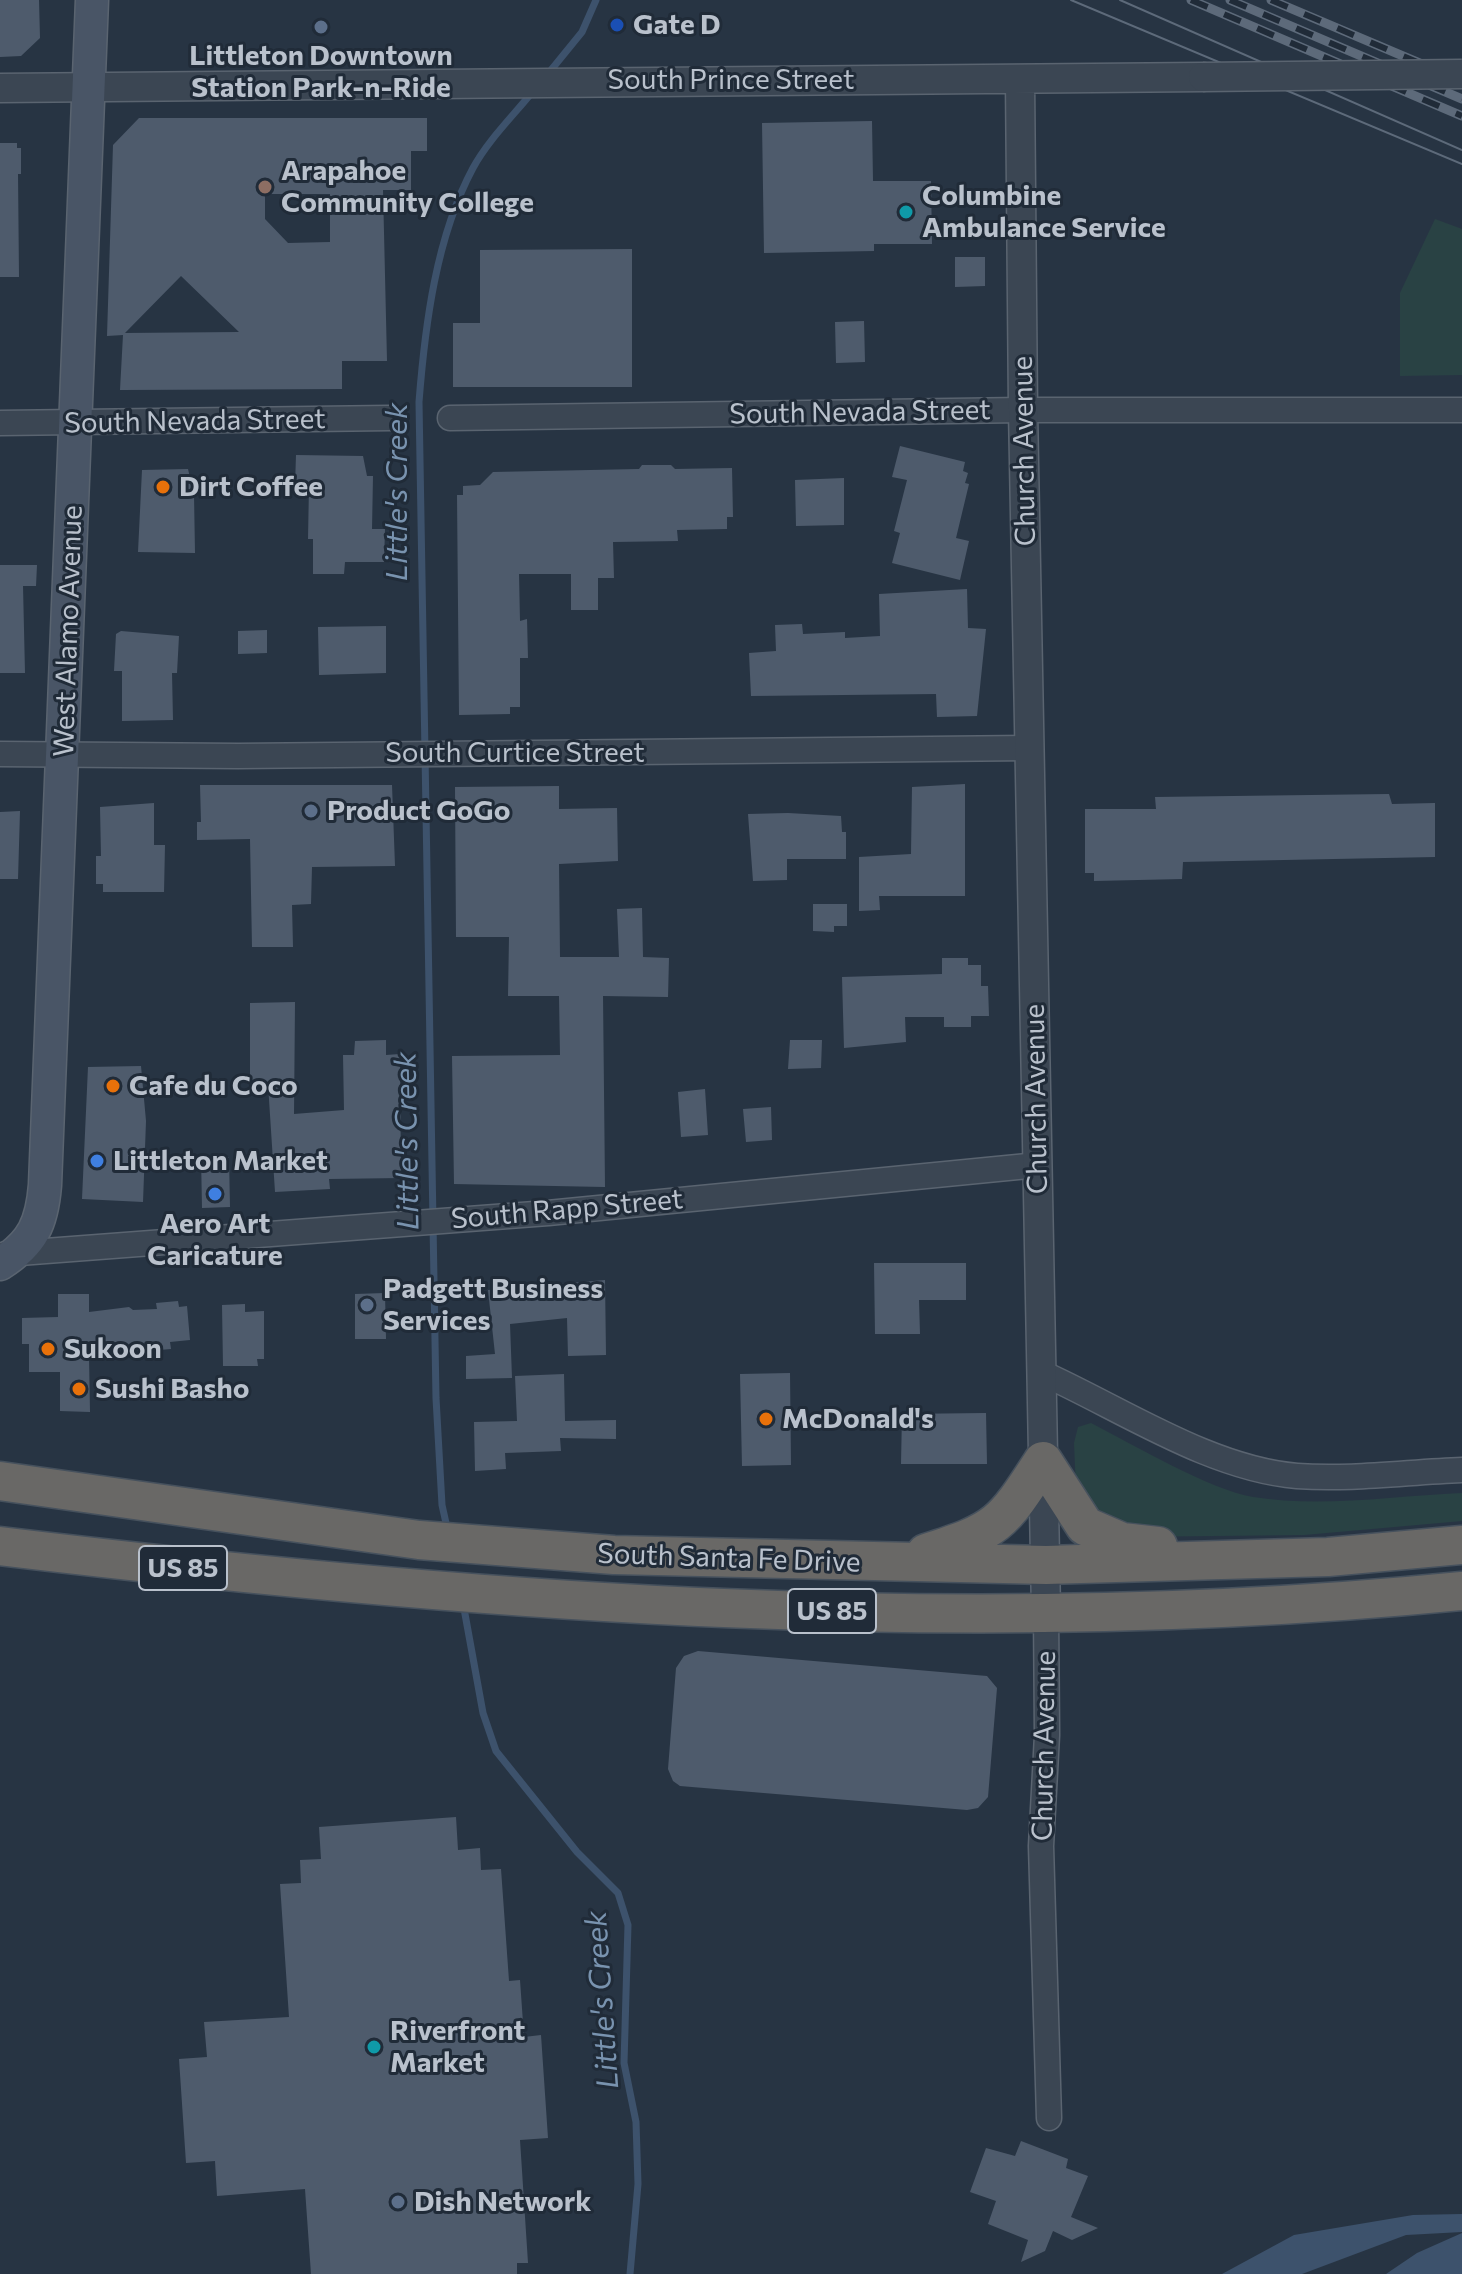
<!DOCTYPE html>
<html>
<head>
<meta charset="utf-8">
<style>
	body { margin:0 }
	canvas { display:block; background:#273443 }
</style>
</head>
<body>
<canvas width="1462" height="2274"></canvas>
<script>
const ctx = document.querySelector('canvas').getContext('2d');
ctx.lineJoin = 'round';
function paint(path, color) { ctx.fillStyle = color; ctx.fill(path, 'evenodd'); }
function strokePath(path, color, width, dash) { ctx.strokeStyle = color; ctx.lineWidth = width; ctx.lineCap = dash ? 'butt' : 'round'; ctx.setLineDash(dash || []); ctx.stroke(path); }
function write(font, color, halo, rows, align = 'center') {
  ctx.font = font + ' Commissioner,sans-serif'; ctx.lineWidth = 6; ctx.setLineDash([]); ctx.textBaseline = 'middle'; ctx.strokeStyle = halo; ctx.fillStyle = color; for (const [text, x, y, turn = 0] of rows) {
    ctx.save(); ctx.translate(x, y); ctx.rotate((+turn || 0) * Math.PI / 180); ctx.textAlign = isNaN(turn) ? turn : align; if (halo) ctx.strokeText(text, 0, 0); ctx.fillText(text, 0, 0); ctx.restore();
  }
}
paint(new Path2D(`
	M1435 219 1462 229V375L1400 376V293Z
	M1091 1423C1132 1444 1210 1490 1253 1497 1320 1508 1394 1496 1462 1493V1521L1304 1535 1124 1537 1076 1489 1074 1443 1078 1427Z`), '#294244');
paint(new Path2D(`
	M1462 2214V2232L1406 2235 1302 2274H1222L1294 2235 1413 2215Z
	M1462 2233V2274H1386L1417 2253Z`), '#3d526c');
strokePath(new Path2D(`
	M547 75 582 32 596 0
	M448 1532 442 1505 436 1398 419 402C425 325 436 237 473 168 488 140 514 115 534 90
	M463 1603 483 1713 496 1751 577 1852 618 1893 628 1925 624 2063 636 2122 638 2184 630 2274`), '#3d526c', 7);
paint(new Path2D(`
	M0 0H39L40 38 21 56 0 57Z
	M139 118H427V151H411V190H383L387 361H342V389L120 390 123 335 107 336 113 145ZM265 194H330V242L288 243 265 219ZM181 276 239 332 125 333Z
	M872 121 873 181H931L932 244H874V251L764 253 762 123Z
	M0 143H17V148H21V174H18L19 277H0Z
	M632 249V387H453V323H480V250Z
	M955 257H985V286L955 287Z
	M864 321 865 362 836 363 835 322Z
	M900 446 965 462 963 471 968 473 965 483 969 484 956 538 969 541 960 580 892 563 900 533 894 531 907 480 892 477Z
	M296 455 363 456 367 476H373L372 529H385L384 562H345L344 574H313V539H308L309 486H295Z
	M642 465H671L675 469 732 468 733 517H727V529L677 530 678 541 613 542 614 578H598V610H571V574H519L520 621 527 619 528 658H520V707H510V714L459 715 457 495H463V486L480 485 493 472 639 469Z
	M188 469 194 495 195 553 138 552 142 470Z
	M844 478V525L796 526 795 480Z
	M0 565H37L36 586H23L25 673H0Z
	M967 589 968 628 986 629 977 716 937 717 936 694 751 696 749 653 776 651 775 625 802 624 803 634 845 632V638L880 636 879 594Z
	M386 626V673L319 675 318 627Z
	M267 630V653L238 654V631Z
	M121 631 179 636 177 673H172L173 720 122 721V671H114L116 634Z
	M965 784V896H879L880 910 859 911V857L911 854 912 787Z
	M200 785H392L395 866 312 867 311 904 292 905 293 947H252L250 839 197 840V822H201Z
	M559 786V809L617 808 618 861 559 864 560 957H619L617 909 642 908 643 957 669 958 668 997 603 996 605 1187 454 1184 452 1056 560 1055 559 996H508L509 937H456L455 787Z
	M1389 794 1392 804 1435 803V857L1183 862 1182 879 1094 881V873H1085V809H1156L1155 797Z
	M154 803V845H165L164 892H103V884H96V856H101L100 807Z
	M20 811 18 879H0V812Z
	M788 813 841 816 842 832H846V859H787V880L753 881 748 814Z
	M813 904H847V926H834V932L813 931Z
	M942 958H968V965H981V986H988L989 1016H971V1027H944V1017H905L906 1042 844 1048 842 977 942 974Z
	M295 1002 294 1114 344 1110 343 1055H354L355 1041 386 1040V1055L400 1054 401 1178 329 1179 330 1189 275 1192 268 1084H250V1003Z
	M790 1040H822L821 1068 788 1069Z
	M141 1066 146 1121 143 1202 82 1199 88 1067Z
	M705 1089 708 1135 681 1137 678 1092Z
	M771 1107 772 1140 746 1142 743 1109Z
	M201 1156 229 1157 230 1207 202 1208Z
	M874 1263H966V1300H919L920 1334H875Z
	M605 1280 606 1355 568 1356 567 1318 510 1324 512 1378 466 1379V1356L495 1354 488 1290Z
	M385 1293 386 1339H355V1294Z
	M58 1294H89V1312L129 1307 133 1310 157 1309 156 1303 178 1301 179 1307 187 1306 190 1340 170 1342 171 1349 89 1356 90 1412 60 1411V1372H29V1344H22V1318L58 1317Z
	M245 1304V1312L264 1311V1359H257L258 1366H223L222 1305Z
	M790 1373 791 1465 742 1466 740 1374Z
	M564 1374 565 1421 616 1420V1439L560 1438 561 1451 505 1453 506 1469 475 1471 474 1422 517 1421 515 1376Z
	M986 1413 987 1464H901L902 1414Z
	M698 1651 987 1676 997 1688 988 1797 978 1808 967 1810 680 1786 673 1781 668 1769 676 1668 684 1656Z
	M456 1817 458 1850 480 1848 481 1870 501 1869 509 1981 520 1980 524 2037 541 2035 548 2138 520 2140 528 2263H517V2274H311L305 2189 217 2196 215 2161 186 2163 179 2059 207 2057 204 2022 289 2017 280 1884 301 1883 300 1860 321 1859 319 1827Z
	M1021 2141 1068 2159 1066 2168 1088 2176 1071 2217 1098 2228 1072 2240 1053 2231 1045 2251 1021 2262 1028 2240 988 2224 996 2201 970 2192 986 2148 1015 2156Z`), '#4e5b6c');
const minor = new Path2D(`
	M450 418 1023 410H1462
	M0 423 390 418
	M0 754 238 756 1029 748
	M6 1254 548 1213 1038 1165
	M1042 1373C1120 1408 1210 1469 1297 1476 1350 1480 1408 1472 1462 1470
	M1046 1611 1047 1735 1041 1846 1049 2118`);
const tertiary = new Path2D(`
	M1020 79 1023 410 1046 1611
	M0 88 1203 77`);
const secondary = new Path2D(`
	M0 1264C33 1243 42 1223 45 1185L92 0`);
const trunk = new Path2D(`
	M0 1481 419 1540 614 1555 1046 1565 1328 1557 1462 1545
	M0 1546C484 1604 975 1639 1462 1591
	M926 1553C999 1530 1002 1524 1043 1461L1085 1526 1122 1542 1158 1546`);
strokePath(minor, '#5a6470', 27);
strokePath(tertiary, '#5a6470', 31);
strokePath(secondary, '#5a6470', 35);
strokePath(trunk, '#46515d', 41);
strokePath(minor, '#3b4653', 24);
strokePath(tertiary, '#3b4653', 28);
strokePath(secondary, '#495566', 32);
strokePath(trunk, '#696866', 38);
strokePath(new Path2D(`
	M1071 0 1462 164
	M1120 0 1462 150`), '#5d6a7a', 2);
const rail = new Path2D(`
	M1191 0 1462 116
	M1230 0 1462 99
	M1271 0 1462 81`);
strokePath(rail, '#5d6a7a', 9);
strokePath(rail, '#202b38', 6, [18]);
const tertiaryBridge = new Path2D(`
	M1203 77 1462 74`);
strokePath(tertiaryBridge, '#5a6470', 31, []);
strokePath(tertiaryBridge, '#3b4653', 28);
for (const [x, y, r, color] of [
	[617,25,8,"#1a4fb4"],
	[321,27,8,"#5c6f8a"],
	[265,187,8,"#8d6e63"],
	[906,212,8,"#0f9aa8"],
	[163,487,8,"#e8710a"],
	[311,811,8,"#5c6f8a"],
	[113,1086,8,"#e8710a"],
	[97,1161,8,"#3f7fe0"],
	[215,1194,8,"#3f7fe0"],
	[367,1305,8,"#5c6f8a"],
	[48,1349,8,"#e8710a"],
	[79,1389,8,"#e8710a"],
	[766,1419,8,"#e8710a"],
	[374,2047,8,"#0f9aa8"],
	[398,2202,8,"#5c6f8a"]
]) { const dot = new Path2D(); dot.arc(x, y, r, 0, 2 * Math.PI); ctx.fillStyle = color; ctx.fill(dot); strokePath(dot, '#202b38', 3); }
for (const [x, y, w] of [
	[183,1568,88],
	[832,1611,88]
]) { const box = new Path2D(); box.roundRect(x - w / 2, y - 22, w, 44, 6); ctx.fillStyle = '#202b38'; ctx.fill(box); strokePath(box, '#b9c1cc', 2); }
write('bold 26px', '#b9c1cc', null, [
	["US 85",183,1568],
	["US 85",832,1611]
]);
write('bold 28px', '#b9c1cc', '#202b38', [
	["Gate D",633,25],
	["Littleton Downtown",321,56,"center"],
	["Station Park-n-Ride",321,88,"center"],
	["Arapahoe",281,171],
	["Community College",281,203],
	["Columbine",922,196],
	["Ambulance Service",922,228],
	["Dirt Coffee",179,487],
	["Product GoGo",327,811],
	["Cafe du Coco",129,1086],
	["Littleton Market",113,1161],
	["Aero Art",215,1224,"center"],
	["Caricature",215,1256,"center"],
	["Padgett Business",383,1289],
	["Services",383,1321],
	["Sukoon",64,1349],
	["Sushi Basho",95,1389],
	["McDonald's",782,1419],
	["Riverfront",390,2031],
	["Market",390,2063],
	["Dish Network",414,2202]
], 'left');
write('28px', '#b9c1cc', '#202b38', [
	["South Prince Street",731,80],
	["South Nevada Street",860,412,-1],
	["South Nevada Street",195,421,-1],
	["Church Avenue",1024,451,-91],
	["West Alamo Avenue",68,631,-88],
	["South Curtice Street",515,753],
	["Church Avenue",1036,1099,-91],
	["South Rapp Street",567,1209,-5],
	["South Santa Fe Drive",729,1558,2],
	["Church Avenue",1044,1746,-89]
]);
write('italic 30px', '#7993af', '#202b38', [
	["Little's Creek",397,492,-90],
	["Little's Creek",407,1141,-91],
	["Little's Creek",602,2000,-94]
]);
</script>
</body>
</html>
